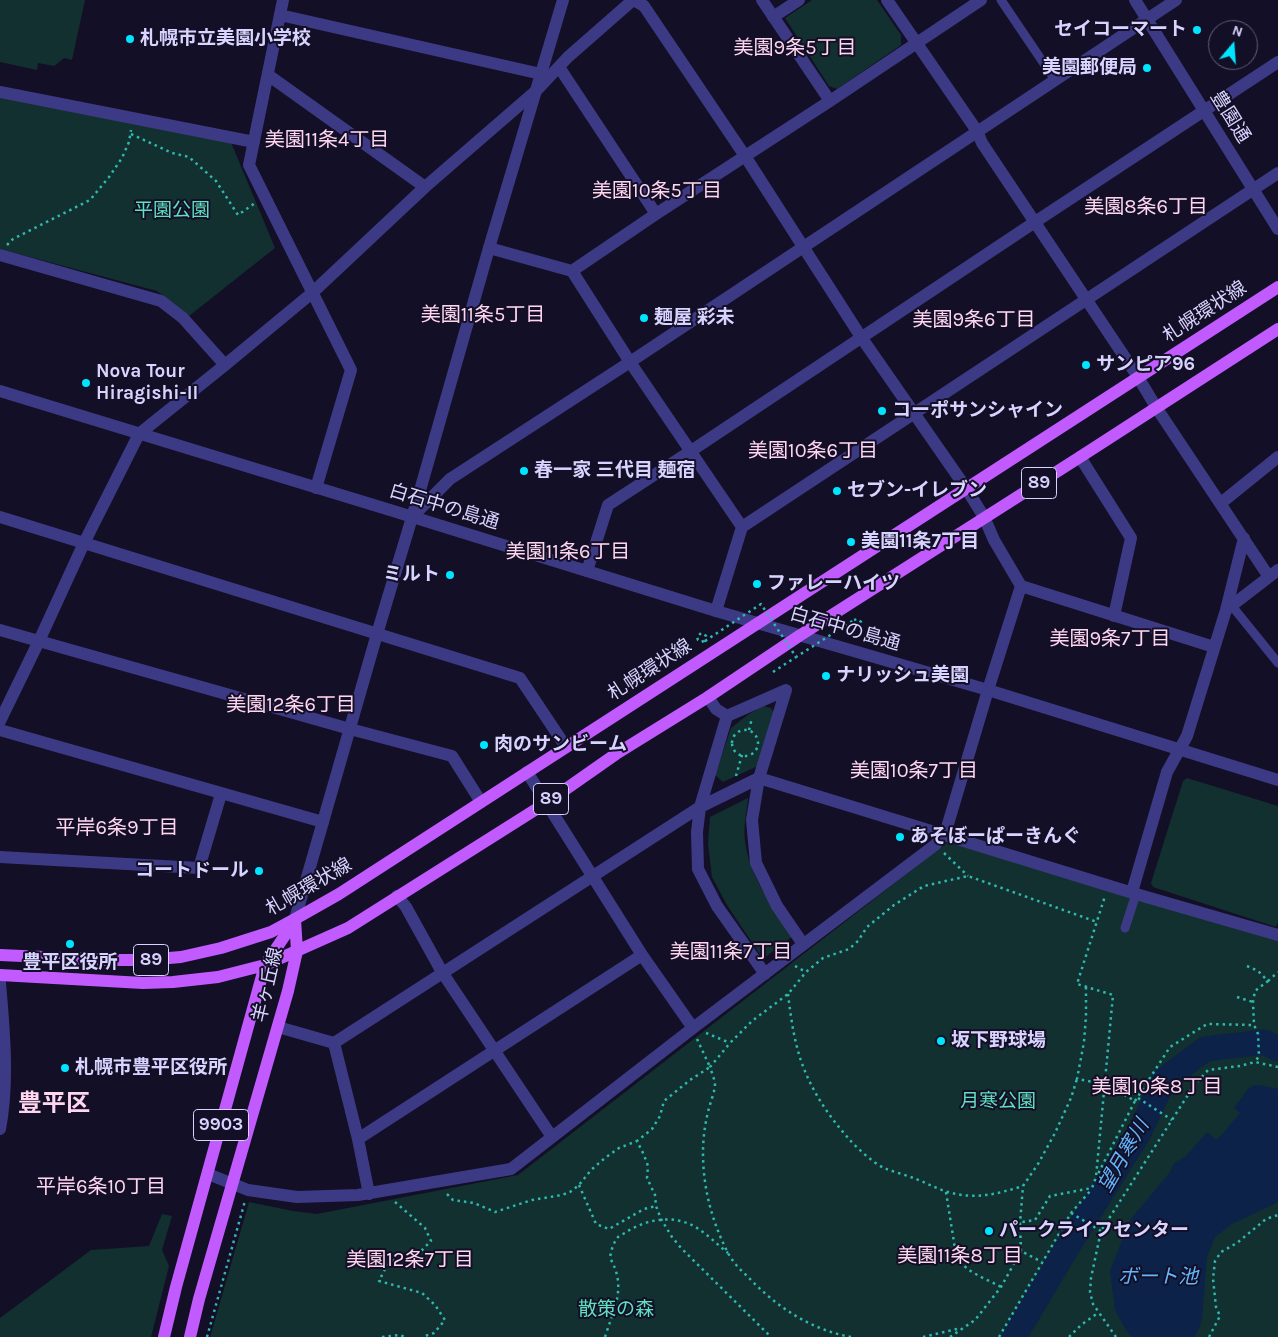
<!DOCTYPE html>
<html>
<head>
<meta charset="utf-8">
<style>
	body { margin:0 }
	#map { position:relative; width:1278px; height:1337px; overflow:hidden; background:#130f26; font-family:Karla,sans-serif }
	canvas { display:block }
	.north { position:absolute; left:1208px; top:20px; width:50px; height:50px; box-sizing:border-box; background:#130f26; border:1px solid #625e7d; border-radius:50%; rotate:18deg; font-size:14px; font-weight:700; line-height:20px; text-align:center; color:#d9d4ff }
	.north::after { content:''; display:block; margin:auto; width:18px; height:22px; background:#00e5ff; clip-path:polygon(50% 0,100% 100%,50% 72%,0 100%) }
</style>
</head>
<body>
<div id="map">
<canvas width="1278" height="1337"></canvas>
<div class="north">N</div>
</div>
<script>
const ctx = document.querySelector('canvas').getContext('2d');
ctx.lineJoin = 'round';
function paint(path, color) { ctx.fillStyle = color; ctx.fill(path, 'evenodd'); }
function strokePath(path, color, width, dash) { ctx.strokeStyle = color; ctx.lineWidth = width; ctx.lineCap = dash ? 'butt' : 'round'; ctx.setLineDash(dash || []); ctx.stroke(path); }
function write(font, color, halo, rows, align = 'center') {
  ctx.font = font + ' Karla,"Noto Sans JP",sans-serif'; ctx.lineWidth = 4; ctx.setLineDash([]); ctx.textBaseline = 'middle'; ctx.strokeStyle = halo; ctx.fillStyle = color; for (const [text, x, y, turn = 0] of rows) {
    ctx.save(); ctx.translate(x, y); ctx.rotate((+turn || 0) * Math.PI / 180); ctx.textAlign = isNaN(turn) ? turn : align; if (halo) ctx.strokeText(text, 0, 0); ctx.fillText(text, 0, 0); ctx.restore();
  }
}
paint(new Path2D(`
	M0 0H85L72 60 64 58 54 66 38 63 37 70 0 62Z
	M812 0H877L901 35V45L837 89 829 86 785 18Z
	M0 97 230 140 275 248 189 316 157 291 0 249Z
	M763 706 771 708 774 713 758 766 723 782 715 775 731 728 749 714Z
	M1187 778 1278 806V923L1276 927 1153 887 1151 883 1183 781Z
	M748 798C747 812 743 827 745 841 750 879 772 905 793 936L763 959 727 905 712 877 708 844 710 817Z
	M948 842 1278 939V1337H210L249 1202 293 1211 317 1214 518 1175Z
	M162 1214 172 1216 162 1250 169 1266 151 1337H0V1318L91 1250 149 1246Z`), '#12302f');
paint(new Path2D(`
	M1254 1085 1265 1086 1278 1089V1202L1232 1224 1215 1237 1207 1257 1202 1319 1199 1329 1194 1337H1132L1127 1332 1115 1310 1110 1271 1130 1220 1170 1172 1174 1163 1185 1157 1207 1132 1217 1140 1240 1113 1234 1108 1248 1089Z`), '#0c2248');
strokePath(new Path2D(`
	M1014 1337 1065 1251 1140 1131 1164 1080 1205 1049 1264 1042 1278 1049`), '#0c2248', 25);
strokePath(new Path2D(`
	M131 134 172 153 189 157 216 181 238 215 255 203
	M7 245 13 239 90 200 109 177 122 158 129 142 131 130
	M852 625 857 628 860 626 861 622 858 619 854 620
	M704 641 701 642 698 640 697 637 701 633 704 634 706 636 705 642
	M773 672 796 657
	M732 743a13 13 0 1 1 26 0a13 13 0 1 1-26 0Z
	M749 730 752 718
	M736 776 742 755
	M944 853 968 876
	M795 966 806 972
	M1247 966 1258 971 1268 981 1255 991 1253 1002 1254 1025 1258 1034 1259 1056 1255 1062
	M1268 981 1278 972
	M1086 987V1016L1084 1042 1077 1079 1105 1084 1135 1101 1098 1174
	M788 994C790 1010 792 1027 796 1043 804 1079 824 1111 849 1139 858 1149 872 1162 884 1168 894 1172 906 1175 916 1179 927 1183 937 1189 948 1192 975 1200 997 1194 1023 1186
	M1237 997 1253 1002
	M706 1033 730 1043
	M697 1039 710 1067 690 1080 664 1101 660 1116 652 1129 637 1141 644 1155 648 1166 647 1178 655 1195 656 1206 661 1219 672 1237 681 1248 771 1337
	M1138 1098 1172 1120
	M1135 1101 1170 1047 1207 1024 1254 1025
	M579 1185 596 1224 609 1229 644 1209 656 1206
	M946 1192 956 1255C964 1272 985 1278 1001 1287
	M447 1194 453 1200 474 1203 495 1212 532 1200 562 1195 570 1192 579 1185 591 1170 605 1158 619 1148 637 1141
	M395 1202 425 1228 431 1241 421 1251 411 1258 391 1261 385 1269 379 1281 422 1293 435 1305 445 1320 434 1333 422 1337
	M1071 1213 1101 1231
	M1016 1223 1035 1220 1050 1196 1092 1188 1096 1177 1113 995 1077 984 1105 896
	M1021 1251 1020 1223 1023 1186 1038 1164 1055 1133 1071 1098 1077 1079
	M207 1337 245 1201
	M382 1337 399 1335 406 1337
	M605 1337C614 1308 627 1287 610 1258 611 1251 613 1243 618 1237 621 1235 625 1233 628 1231 645 1221 665 1216 684 1222 701 1227 714 1242 728 1253
	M851 1337C812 1330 778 1308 750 1279 742 1271 733 1263 728 1253 712 1222 703 1188 703 1153 703 1138 705 1123 709 1108 711 1101 714 1093 715 1086 715 1080 712 1073 710 1067L730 1043 752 1021 788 994 806 972 823 958 849 949 858 941 867 927 894 905 924 886 968 876 1097 922
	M923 1337 961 1328
	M950 1337 975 1320 1001 1287 1021 1251 1042 1262
	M999 1337 1071 1213 1091 1190
	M1069 1337 1081 1325 1098 1313
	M1116 1337 1093 1304 1090 1292 1091 1278 1101 1231 1193 1087 1208 1070 1240 1066 1255 1062 1278 1067
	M1209 1337 1220 1316 1216 1307 1213 1279 1215 1261 1221 1252 1237 1243 1266 1219 1278 1215`), '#2fb8b0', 2.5, [2.5, 4]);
strokePath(new Path2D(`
	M1001 0 1055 80
	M1232 606 1278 663
	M1125 928 1136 894`), '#3d3a85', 9);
strokePath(new Path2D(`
	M283 0 249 165 351 370 316 488
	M762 0 830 101
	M887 0 977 131 982 143 1138 377 1156 407 1269 577
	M280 15 541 74
	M773 17 799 0
	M559 67 656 214
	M268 75 425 187
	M0 92 254 142
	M489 248 572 271 656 214 830 101 981 0
	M0 255 161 301 183 318 225 365
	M572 271 630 362 742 527
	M1080 457 1131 538 1114 616
	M1221 503 1278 457
	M0 517 520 678 566 747
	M587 571 608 505 691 451 1035 222 1278 62
	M1021 586 1214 647
	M1226 610 1278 570
	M716 611 742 527 1278 173
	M708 697 716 709 727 716 700 807 697 832 698 869 717 906 765 974
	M727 716 786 690 759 778 752 820 756 863 777 906 803 944
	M0 721 39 641 84 543 139 434 225 365 312 293 425 187 537 90 568 57 633 0
	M350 729 452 756 481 802
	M0 730 323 822
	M527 772 642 955 693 1028
	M0 857 199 868 221 794
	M1132 892 1167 772 1187 736 1226 610 1244 538
	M397 896 406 907 442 972 552 1137
	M278 1027 334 1043 358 1139 369 1194
	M334 1043 700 807 759 778 1136 894 1278 935
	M358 1139 642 955
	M208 1174 248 1190 297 1197 358 1195 511 1169 693 1028 935 845 945 834 988 690 1021 586 994 540 984 517 966 488 861 337 745 156 644 6 634 0`), '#3d3a85', 12);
strokePath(new Path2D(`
	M1135 0 1278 229
	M0 391 390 510 716 611 988 690 1278 780
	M414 515 450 479 630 362 1176 0
	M0 630 350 729
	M295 919 377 634 419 494 489 248 563 0
	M0 983C4 1029 9 1083 0 1129`), '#3d3a85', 12);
strokePath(new Path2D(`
	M0 955 110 960H145L181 957 221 948 271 932 295 919 339 894 1278 287
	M0 975 143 983 173 982 218 977 265 965 348 928 546 803 616 754 708 697 799 636 1080 457 1278 329
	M164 1337 176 1287 265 965 294 922
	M190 1337 199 1299 288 991 297 951 295 919`), '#c25bff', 12);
strokePath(new Path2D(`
	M705 641 761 604 796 657 854 620`), '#2fb8b0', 2.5, [2.5, 4]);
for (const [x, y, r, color] of [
	[1197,30,5,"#00e5ff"],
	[130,39,5,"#00e5ff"],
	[1147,68,5,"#00e5ff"],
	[644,318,5,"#00e5ff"],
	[1086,365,5,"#00e5ff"],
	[86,383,5,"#00e5ff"],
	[882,411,5,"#00e5ff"],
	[524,471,5,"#00e5ff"],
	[837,491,5,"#00e5ff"],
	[851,542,5,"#00e5ff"],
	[450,575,5,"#00e5ff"],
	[757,584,5,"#00e5ff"],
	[826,676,5,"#00e5ff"],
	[484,745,5,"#00e5ff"],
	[900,837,5,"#00e5ff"],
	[259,871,5,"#00e5ff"],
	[70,944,5,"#00e5ff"],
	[941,1041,5,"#00e5ff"],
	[65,1068,5,"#00e5ff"],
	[989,1231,5,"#00e5ff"]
]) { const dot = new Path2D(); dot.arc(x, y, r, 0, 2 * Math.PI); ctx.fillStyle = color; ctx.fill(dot); strokePath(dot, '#130f26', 2); }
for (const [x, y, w] of [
	[1039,483,35],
	[551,799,35],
	[151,960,35],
	[221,1125,55]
]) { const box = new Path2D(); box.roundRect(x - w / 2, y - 15.5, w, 31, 4); ctx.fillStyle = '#130f26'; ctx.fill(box); strokePath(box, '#d9d4ff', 1); }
write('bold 18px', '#d9d4ff', null, [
	["89",1039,483],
	["89",551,799],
	["89",151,960],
	["9903",221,1125]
]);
write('bold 19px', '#d9d4ff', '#130f26', [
	["セイコーマート",1187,30,"right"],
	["札幌市立美園小学校",140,39],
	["美園郵便局",1137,68,"right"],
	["麺屋 彩未",654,318],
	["サンピア96",1096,365],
	["Nova Tour",96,372],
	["Hiragishi-II",96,394],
	["コーポサンシャイン",892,411],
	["春一家 三代目 麺宿",534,471],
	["セブン-イレブン",847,491],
	["美園11条7丁目",861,542],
	["ミルト",440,575,"right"],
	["ファレーハイツ",767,584],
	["ナリッシュ美園",836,676],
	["肉のサンビーム",494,745],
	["あそぼーぱーきんぐ",910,837],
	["コートドール",249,871,"right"],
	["豊平区役所",70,963,"center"],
	["坂下野球場",951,1041],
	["札幌市豊平区役所",75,1068],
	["パークライフセンター",999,1231]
], 'left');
write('19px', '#d9d4ff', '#130f26', [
	["豊園通",1230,117,58],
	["札幌環状線",1205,312,-33],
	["白石中の島通",444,507,17],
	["白石中の島通",845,629,16],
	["札幌環状線",650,670,-33],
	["札幌環状線",309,887,-30],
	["羊ヶ丘線",268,985,-77]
]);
write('19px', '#5fe0c0', '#130f26', [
	["平園公園",172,211],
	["月寒公園",998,1102],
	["散策の森",616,1310]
]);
write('20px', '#ffd6f0', '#130f26', [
	["美園9条5丁目",795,48],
	["美園11条4丁目",327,140],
	["美園10条5丁目",657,191],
	["美園8条6丁目",1146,207],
	["美園11条5丁目",483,315],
	["美園9条6丁目",974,320],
	["美園10条6丁目",813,451],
	["美園11条6丁目",568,552],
	["美園9条7丁目",1110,639],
	["美園12条6丁目",291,705],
	["美園10条7丁目",914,771],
	["平岸6条9丁目",117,828],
	["美園11条7丁目",731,952],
	["美園10条8丁目",1157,1087],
	["平岸6条10丁目",101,1187],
	["美園11条8丁目",960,1256],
	["美園12条7丁目",410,1260]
]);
write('italic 20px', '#62b6ff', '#130f26', [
	["望月寒川",1124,1156,-60],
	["ボート池",1158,1277]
]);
write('bold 24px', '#ffd6f0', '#130f26', [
	["豊平区",54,1104]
]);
</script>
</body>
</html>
